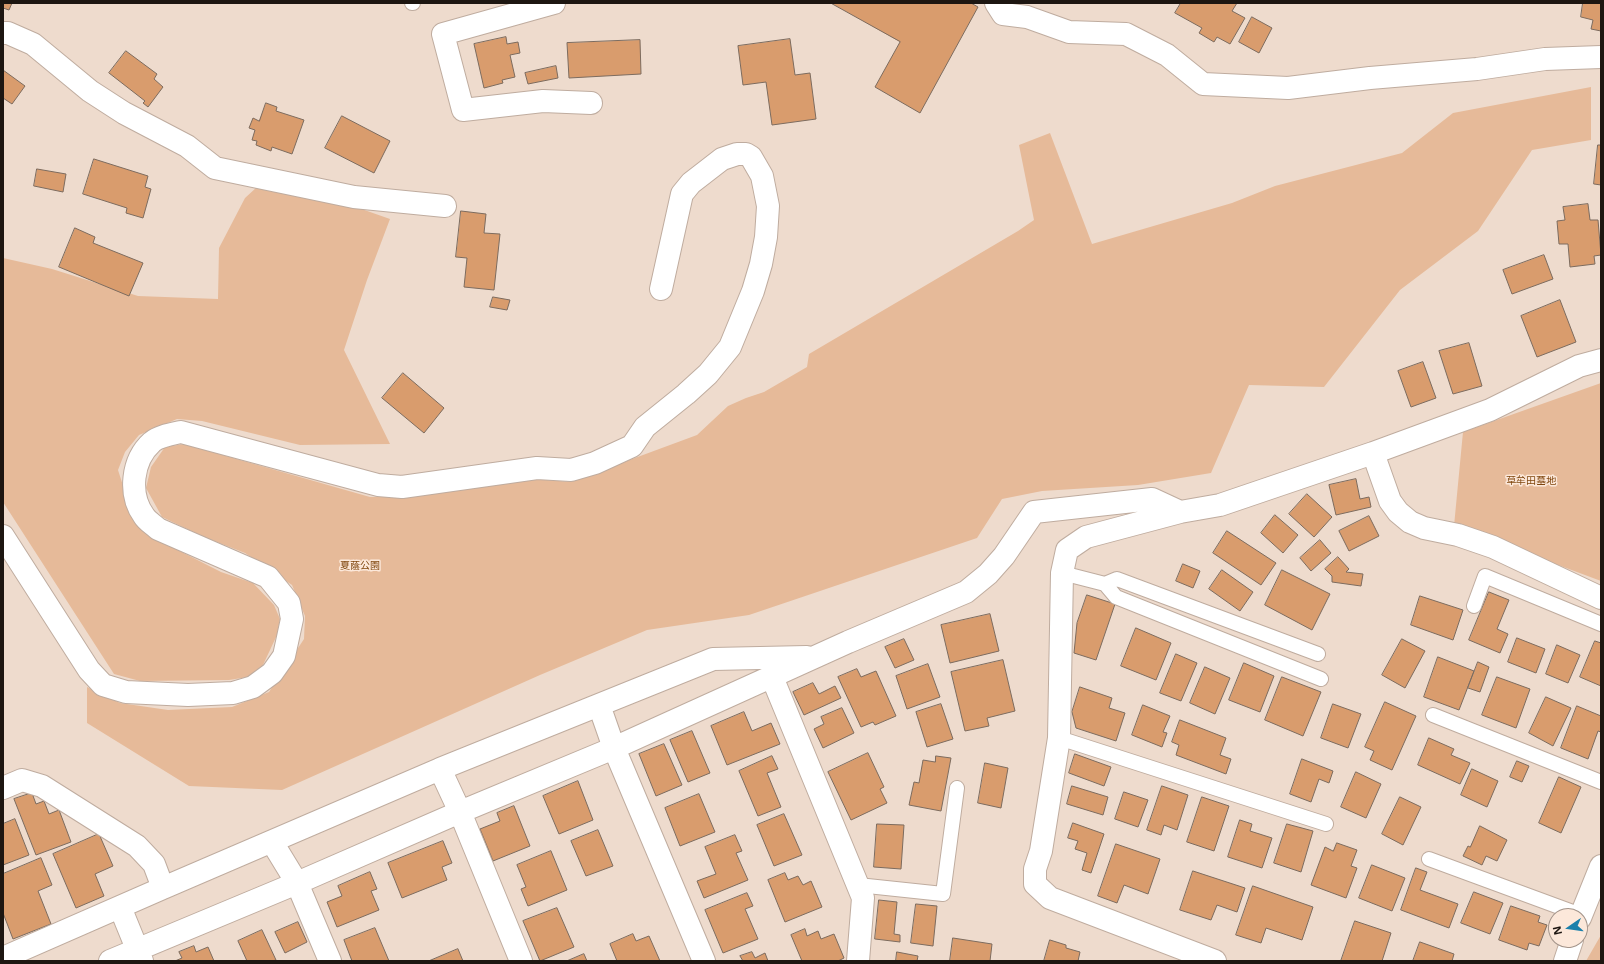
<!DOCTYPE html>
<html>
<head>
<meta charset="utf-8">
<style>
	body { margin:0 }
	#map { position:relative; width:1604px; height:964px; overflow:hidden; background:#eedbcd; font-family:"Noto Sans",sans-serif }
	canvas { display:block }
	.frame { position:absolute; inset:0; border:4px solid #1d1611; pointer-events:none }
	.north { position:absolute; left:1548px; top:908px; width:40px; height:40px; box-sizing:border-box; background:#fce8da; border:1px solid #a3948a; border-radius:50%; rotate:257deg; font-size:11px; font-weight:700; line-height:16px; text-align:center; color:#1d1611 }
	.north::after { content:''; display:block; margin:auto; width:14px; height:18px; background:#1b80ab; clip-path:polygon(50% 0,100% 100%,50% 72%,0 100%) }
</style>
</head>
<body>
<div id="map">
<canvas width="1604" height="964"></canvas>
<div class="frame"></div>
<div class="north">N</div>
</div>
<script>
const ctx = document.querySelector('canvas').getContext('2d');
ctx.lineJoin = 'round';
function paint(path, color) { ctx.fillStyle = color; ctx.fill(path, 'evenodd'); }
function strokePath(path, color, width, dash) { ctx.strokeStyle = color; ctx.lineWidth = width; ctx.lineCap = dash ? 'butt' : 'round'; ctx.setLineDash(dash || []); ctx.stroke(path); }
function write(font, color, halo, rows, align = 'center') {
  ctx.font = font + ' "Noto Sans","Noto Sans JP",sans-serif'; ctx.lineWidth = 3; ctx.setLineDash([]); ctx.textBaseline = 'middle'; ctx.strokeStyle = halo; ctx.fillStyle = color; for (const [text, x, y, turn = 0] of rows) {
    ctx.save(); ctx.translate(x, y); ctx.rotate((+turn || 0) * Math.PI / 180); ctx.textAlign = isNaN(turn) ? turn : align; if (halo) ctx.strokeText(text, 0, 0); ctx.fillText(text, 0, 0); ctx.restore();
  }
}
paint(new Path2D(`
	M1591 87V140L1532 150 1478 231 1400 290 1324 387 1249 385 1211 473 1138 485 1042 491 1002 499 977 538 749 615 647 630 540 675 282 790 189 786 87 723V687L120 703 168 710 232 707 269 692 304 639 305 616 292 585 245 553 204 537 162 517 146 488 151 467 165 447 184 444 370 497H404L526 478 570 482 697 435 728 406 746 398 764 392 807 367 809 354 1018 231 1034 220 1019 145 1050 133 1092 244 1232 203 1275 186 1402 153 1453 113Z
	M257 187 333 199 390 219 367 280 344 350 390 444 300 445 202 421 177 419 139 435 125 452 118 470 135 523 164 543 221 572 253 583 274 605 280 619 277 635 263 665 248 677 229 680 140 681 114 674 3 502V258L52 269 138 296 218 299 219 248 245 198Z
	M1601 383V581L1454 526 1463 432Z
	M1601 934V961H1586L1601 935Z`), '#e6ba99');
const building = new Path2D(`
	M3 3H12L9 10 3 8Z
	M831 3H971L978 7 920 113 875 87 900 42Z
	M1181 3H1237L1232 11 1245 18 1230 44 1217 37 1214 42 1199 33 1202 28 1175 13Z
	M1583 3H1601V31L1591 29 1593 20 1581 17Z
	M1252 17 1272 28 1259 53 1239 42Z
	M506 37 507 44 518 42 520 53 510 55 515 77 502 80 503 83 484 88 474 44Z
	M790 39 795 75 810 73 816 119 772 125 766 82 743 85 738 46Z
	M640 40 641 74 569 78 567 43Z
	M126 51 157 74 154 79 163 87 148 107 143 103 145 101 109 73Z
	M556 66 558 78 528 84 525 73Z
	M3 70 25 86 12 104 3 98Z
	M266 103 277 107 276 111 304 120 292 154 272 147 271 151 256 145 257 141 252 140 255 130 249 128 253 118 259 121Z
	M342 116 390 141 374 173 325 148Z
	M1598 145H1601V185L1594 184Z
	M94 159 148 176 145 187 151 189 143 218 126 213 127 208 83 194Z
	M37 169 66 174 63 192 34 186Z
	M1588 204 1590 220H1598L1601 255 1594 256 1595 264 1570 267 1568 244H1559L1557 221 1565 220 1563 207Z
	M461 211 486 214 484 233 500 234 494 290 464 287 467 258 456 257Z
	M75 228 95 237 93 243 143 263 129 296 59 267Z
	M1544 255 1553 279 1512 294 1503 270Z
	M493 297 510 300 507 310 490 307Z
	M1560 300 1576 342 1537 357 1521 316Z
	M1469 343 1482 386 1453 394 1439 351Z
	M1423 362 1436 398 1411 407 1398 371Z
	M403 373 444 408 424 433 382 398Z
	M1356 479 1360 499 1369 497 1371 507 1336 515 1329 485Z
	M1307 494 1332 517 1314 537 1289 514Z
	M1275 515 1298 535 1283 553 1261 533Z
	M1369 516 1379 536 1349 551 1339 531Z
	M1227 531 1276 563 1261 585 1213 553Z
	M1320 540 1331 553 1311 571 1300 558Z
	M1338 557 1349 569 1346 572 1363 574 1361 586 1332 582V576L1325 569Z
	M1183 564 1200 571 1193 588 1176 581Z
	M1222 570 1253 592 1240 611 1209 589Z
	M1282 570 1330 594 1312 630 1265 605Z
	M1489 592 1509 600 1497 629 1508 634 1500 653 1469 640Z
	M1087 595 1115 604 1096 660 1074 653 1077 623Z
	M1420 596 1463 610 1453 640 1411 625Z
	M990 614 999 651 950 663 941 625Z
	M1136 628 1171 643 1156 680 1121 666Z
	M1517 638 1545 649 1536 673 1508 662Z
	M904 639 914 660 895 668 885 647Z
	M1402 639 1425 651 1405 688 1382 675Z
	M1595 641 1601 643V686L1580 677Z
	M1557 645 1580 655 1568 683 1546 674Z
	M1176 654 1197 663 1181 701 1160 693Z
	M1438 657 1474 671 1459 710 1424 697Z
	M1003 660 1015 711 987 718 989 726 965 731 951 672Z
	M1478 662 1489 667 1480 692 1468 688Z
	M1244 663 1274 676 1260 712 1229 700Z
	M928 664 940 697 907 709 896 676Z
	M1205 667 1230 678 1215 714 1190 703Z
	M857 669 861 677 876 671 896 716 875 725 873 722 861 727 838 677Z
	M1282 677 1321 692 1303 736 1265 720Z
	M1497 677 1530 689 1516 728 1482 715Z
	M813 683 819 694 835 686 841 698 804 715 793 692Z
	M1080 687 1112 698 1109 708 1125 713 1116 741 1076 728 1072 712Z
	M1546 697 1571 708 1553 746 1529 733Z
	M1385 702 1416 716 1392 770 1370 760 1374 751 1365 747Z
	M941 704 953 739 927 747 916 712Z
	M1333 704 1361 714 1348 748 1321 738Z
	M1143 705 1170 716 1163 732 1167 733 1162 747 1132 735Z
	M1577 706 1601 716V732L1598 731 1588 759 1561 748Z
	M842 708 854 733 823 748 814 729 824 724 821 717Z
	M744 712 752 731 771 723 780 744 727 765 711 726Z
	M1180 720 1226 738 1220 755 1231 759 1226 774 1176 755 1179 745 1172 742Z
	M692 731 710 773 688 782 670 740Z
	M1429 738 1454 749 1451 755 1470 763 1460 784 1418 765Z
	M664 744 682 785 656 796 639 754Z
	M868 753 884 787 880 789 887 803 851 820 828 772Z
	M1075 754 1111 767 1104 786 1069 773Z
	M772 756 778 769 767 773 781 807 758 816 739 771Z
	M936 756 951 758 941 811 909 805 914 782 919 783 923 760 935 762Z
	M1302 759 1333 771 1329 783 1319 779 1311 802 1290 794Z
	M1517 761 1529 766 1522 782 1510 777Z
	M985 763 1008 768 1001 808 978 803Z
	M1472 769 1498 781 1487 807 1461 795Z
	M1356 772 1381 784 1366 818 1341 807Z
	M1559 777 1581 787 1561 833 1539 823Z
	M578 781 593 820 559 834 543 796Z
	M1072 786 1108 797 1103 815 1067 804Z
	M1162 786 1188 795 1177 830 1164 825 1161 835 1147 830Z
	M1124 792 1148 800 1138 827 1115 819Z
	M32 793 36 804 44 801 49 814 59 810 71 842 36 855 14 799Z
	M699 794 715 832 680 846 665 808Z
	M1202 797 1229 806 1214 851 1187 842Z
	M1400 797 1421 807 1403 845 1382 834Z
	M514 806 530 846 493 861 480 829 500 821 497 813Z
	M784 814 802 855 774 866 757 825Z
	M15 819 29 855 3 865V824Z
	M1240 820 1252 824 1250 831 1272 838 1262 868 1228 857Z
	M1073 823 1104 834 1091 873 1082 870 1087 853 1075 849 1078 841 1068 838Z
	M877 824 904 825 901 869 874 867Z
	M1287 824 1313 831 1301 872 1274 863Z
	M1480 826 1507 840 1497 861 1486 856 1482 865 1463 856 1468 846 1470 847Z
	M598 830 613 866 586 876 571 841Z
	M99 834 113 866 95 874 104 896 76 908 53 854Z
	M735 835 742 851 736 853 748 880 704 898 697 881 716 874 705 847Z
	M443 841 452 863 442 867 447 880 402 898 388 863Z
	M1337 843 1357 850 1351 866 1357 868 1346 898 1311 885 1325 847 1333 851Z
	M1116 844 1160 859 1148 894 1124 885 1117 903 1098 896Z
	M551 851 567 890 528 906 521 889 526 887 517 865Z
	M41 858 52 885 38 891 51 924 13 939 3 913V874Z
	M1372 865 1405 878 1392 911 1359 898Z
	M1416 868 1427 872 1420 890 1458 904 1449 928 1401 910Z
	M1193 871 1245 888 1237 912 1217 905 1211 920 1180 910Z
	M370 872 377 889 371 891 379 910 337 927 327 902 342 896 338 886Z
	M785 873 788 880 798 876 803 885 811 881 822 907 785 922 768 880Z
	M1253 886 1313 907 1302 940 1266 928 1261 943 1236 935Z
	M1474 892 1503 903 1490 934 1461 923Z
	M747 893 753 906 745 909 758 939 723 953 705 910Z
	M879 900 897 902 894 934 900 935V942L875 939Z
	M916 904 937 906 933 946 911 943Z
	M1511 906 1540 916 1538 922 1547 925 1539 946 1529 943 1527 950 1499 940Z
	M557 908 574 947 540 961 523 921Z
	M1355 921 1391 933 1382 961H1341Z
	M298 922 307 942 285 953 275 932Z
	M375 928 389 961H352L344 940Z
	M805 929 807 936 818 931 821 939 834 934 844 958 838 961H802L791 935Z
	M262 930 276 960 272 961H247L238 941Z
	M633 934 636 941 649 936 660 961H617L610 944Z
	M953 938 992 944 990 961H950Z
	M1050 940 1066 945V948L1080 952 1078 961H1044Z
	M1420 942 1454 954 1452 961H1413Z
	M194 946 196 952 208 947 214 961H175L182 958 179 952Z
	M458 949 463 961H429Z
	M752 952 755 958 765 953 768 961H743L740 956Z
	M897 952 918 956 917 961H896Z
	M584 954 587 961H567Z`);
paint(building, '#d99c6d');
strokePath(building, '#7c6b5e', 1);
const service = new Path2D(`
	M412 3H413
	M1062 573 1105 584 1116 597 1321 679
	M1105 584 1117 579 1318 654
	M1474 606 1485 576 1601 624
	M1433 715 1601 782
	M1059 738 1326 824
	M1429 859 1581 915
	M858 885 943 894 957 788`);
const minor = new Path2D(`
	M554 3 443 34 463 110 543 101 591 103
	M996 3 1003 14 1027 17 1069 32 1126 34 1167 55 1203 84 1288 88 1370 78 1477 69 1545 59 1601 57
	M3 33H8L33 44 90 91 124 113 187 146 215 168 354 197 445 206
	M1373 453 1390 501 1398 512 1410 522 1424 528 1458 535 1493 547 1601 598
	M1180 512 1086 537 1067 550 1062 573 1059 738 1041 851 1035 869V884L1050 898 1215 961
	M3 536 89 670 103 685 126 692 188 695 233 693 253 687 272 673 284 656 292 619 289 603 268 577 158 529C154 525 147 521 144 516 128 494 132 460 152 442 159 436 172 434 181 432L378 485 402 487 537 468 571 470 595 463 632 446 645 427 686 394 708 374 730 347 753 291 761 264 766 237 768 206 762 176 751 157 746 154H737L722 159 691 183 682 194 661 289
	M772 677 863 898 858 961
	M599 705 614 748 704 961
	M440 769 460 812 521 961
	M3 788 22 780 42 786 137 846 154 864 163 888
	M272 842 297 883 330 961
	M120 907 142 961
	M1580 918 1601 866
	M3 958 163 888 440 769 713 659 807 657
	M110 961 297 883 460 812 614 748 848 642 966 592 988 574 1004 556 1034 512 1152 499 1180 512 1220 505 1373 453 1490 410 1579 366 1601 360
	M1565 961 1572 940`);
strokePath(service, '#bfac9f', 16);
strokePath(minor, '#bfac9f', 24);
strokePath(service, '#fff', 14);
strokePath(minor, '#fff', 22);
write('10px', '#80470f', '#fce8da', [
	["草牟田墓地",1531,481],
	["夏蔭公園",360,566]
]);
</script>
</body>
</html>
